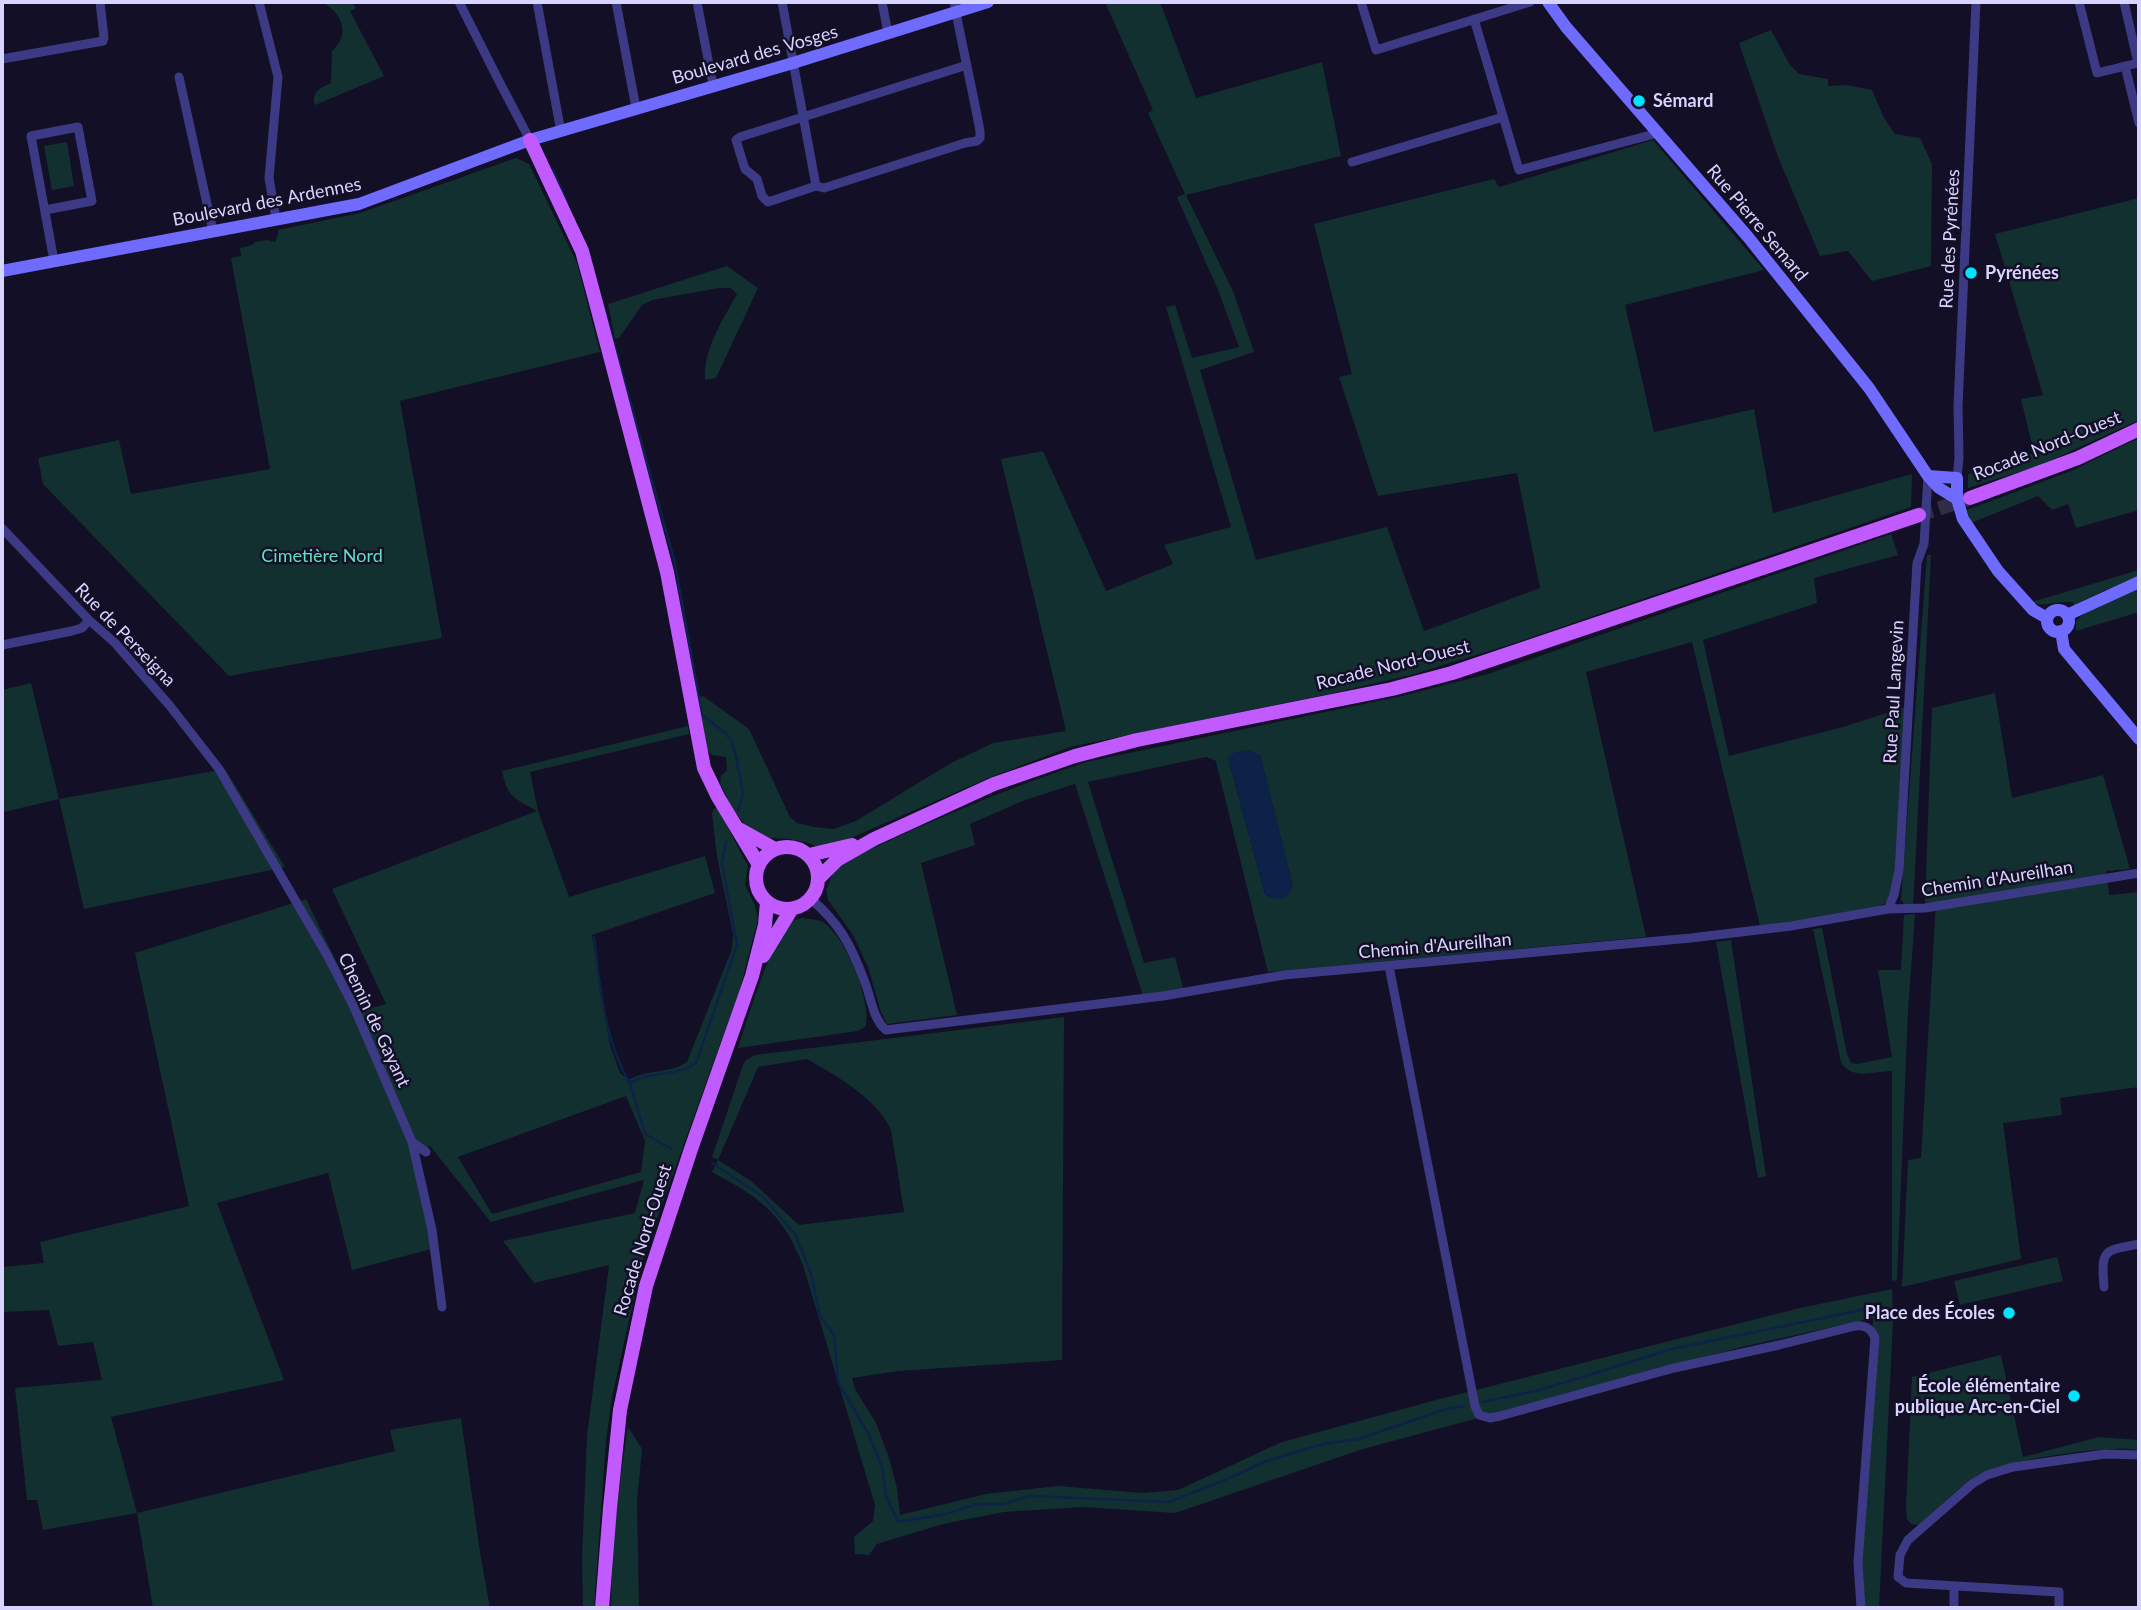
<!DOCTYPE html>
<html>
<head>
<meta charset="utf-8">
<style>
	body { margin:0 }
	#map { position:relative; width:2141px; height:1610px; overflow:hidden; background:#130f26; font-family:Lato,sans-serif }
	canvas { display:block }
	.frame { position:absolute; inset:0; border:4px solid #d9d4ff; pointer-events:none }
</style>
</head>
<body>
<div id="map">
<canvas width="2141" height="1610"></canvas>
<div class="frame"></div>
</div>
<script>
const ctx = document.querySelector('canvas').getContext('2d');
ctx.lineJoin = 'round';
function paint(path, color) { ctx.fillStyle = color; ctx.fill(path, 'evenodd'); }
function strokePath(path, color, width, dash) { ctx.strokeStyle = color; ctx.lineWidth = width; ctx.lineCap = dash ? 'butt' : 'round'; ctx.setLineDash(dash || []); ctx.stroke(path); }
function write(font, color, halo, rows, align = 'center') {
  ctx.font = font + ' Lato,sans-serif'; ctx.lineWidth = 5; ctx.setLineDash([]); ctx.textBaseline = 'middle'; ctx.strokeStyle = halo; ctx.fillStyle = color; for (const [text, x, y, turn = 0] of rows) {
    ctx.save(); ctx.translate(x, y); ctx.rotate((+turn || 0) * Math.PI / 180); ctx.textAlign = isNaN(turn) ? turn : align; if (halo) ctx.strokeText(text, 0, 0); ctx.fillText(text, 0, 0); ctx.restore();
  }
}
paint(new Path2D(`
	M322 2H352L356 8 350 11 384 76 315 105C311 92 320 88 331 83L332 51C351 34 342 13 322 2Z
	M1105 2H1160L1196 98 1322 62 1341 156 1186 195 1233 291 1254 352 1200 370 1256 560 1387 527 1424 631 1540 588 1517 473 1378 496 1339 377 1352 374 1314 224 1494 179 1499 187 1653 140 1764 270 1625 305 1654 432 1754 409 1773 513 1912 474 1911 507 1512 644 1411 675 1329 694 1070 747 991 777 823 850 809 843 790 839 770 838 746 826 731 807 720 782 721 776 727 770 726 757 712 755 707 750 697 698 703 696 749 729 790 817 797 823 814 827 834 829 856 821 951 763 993 743 1066 731 1001 459 1043 451 1106 591 1173 564 1164 545 1231 527 1166 307 1175 305 1192 358 1239 347 1218 290 1177 197 1185 194 1148 113 1153 110Z
	M1771 30 1790 65 1799 74 1828 79V86L1846 85 1872 90 1884 118 1895 134 1920 138 1932 164 1931 266 1872 281 1848 251 1820 256 1778 157 1739 43Z
	M67 142 74 186 52 190 44 146Z
	M516 158 529 164 577 263 600 352 400 401 442 638 229 676 43 484 38 458 119 440 131 494 270 469 231 258 241 256 240 248 252 245 255 242 267 240 275 242 278 235V230L360 213Z
	M2139 198V420L2041 465 1968 488V474L2034 453 2021 399 2043 395 1995 234Z
	M727 266 758 288 716 378 705 380C703 350 722 321 737 294L731 288H719L652 300 642 305 619 338 615 339 608 304Z
	M2139 438V510L2076 528 2068 504 2052 510 2038 496 1971 523 1967 510 2071 471Z
	M1891 534 1898 555 1814 578 1817 603 1703 640 1729 756 1843 727 1905 707 1893 891C1888 903 1883 905 1871 910L1760 926 1692 642 1586 672 1646 937 1268 972 1217 766 1216 761 1206 757 1088 782 1144 963 1175 957 1184 991 1143 996 1075 784 1025 800 970 824 975 845 921 863 957 1015 887 1024 881 1012 868 967 853 935 828 900 826 890 836 866C917 826 1000 791 1086 762L1402 696 1488 674ZM1260 755 1293 887 1271 898 1265 894 1228 758Z
	M1927 555H1931L1913 909 1904 905 1901 899Z
	M2139 570V578L2105 590 2074 605 2073 602C2059 601 2047 606 2034 604L2032 602Z
	M2139 587V620L2136 613 2076 631V621C2093 604 2118 597 2139 587Z
	M31 683 59 799 225 769 285 867 84 909 59 799 4 812 2 802V690Z
	M1995 693 2012 798 2103 775 2130 869 2106 871 2109 895 2139 892V1087L2060 1098 2062 1115 2003 1123 2021 1259 1902 1287 1908 1160 1921 1158 1936 902 1925 903 1932 708Z
	M688 726 689 734 530 772 538 811 569 897 705 856 715 893 592 935 610 1045 620 1073 629 1080C646 1069 670 1074 687 1062L732 949 733 934 717 857 712 814 714 808 718 809 748 866 745 885 755 905 758 919 740 989 645 1252 629 1320 612 1397 606 1441 594 1608H583L582 1558 587 1436 609 1265 534 1283 503 1241 635 1213 644 1180 491 1222 430 1146 411 1153 435 1248 352 1270 328 1173 217 1203 284 1380 111 1417 137 1513 395 1451 390 1430 461 1418 480 1552 490 1608H153L137 1513 43 1530 37 1500H27L15 1388 102 1380 93 1342 58 1346 49 1310 2 1312V1267L44 1263 40 1242 189 1206 135 953 306 899 360 1011 386 1004 332 889 537 811C515 798 508 799 502 771ZM626 1096 645 1141 641 1172 492 1214 458 1157Z
	M1915 914 1908 1010 1897 1280 1892 1281V1071C1873 1071 1853 1081 1841 1062L1813 929 1822 928 1847 1054 1851 1063 1857 1064 1892 1057 1878 970H1901L1904 915Z
	M801 918C808 919 817 919 823 922 846 937 871 999 866 1026L858 1031 738 1048C746 1025 773 933 791 921 793 920 799 919 801 918Z
	M1731 940 1766 1176 1758 1178 1716 942Z
	M1064 1017 1062 1360 898 1371 852 1378 855 1389 876 1423 889 1458 897 1488 900 1515 986 1494 1058 1486 1142 1493 1178 1490 1282 1442 1436 1400 1800 1308 1892 1289 1893 1321 1879 1608H1859L1873 1318 1746 1346 1363 1449 1175 1513 1083 1507 1004 1512 943 1524 877 1544 869 1555 855 1554 854 1537 873 1521 875 1505 803 1265C781 1212 762 1199 712 1172L718 1160 712 1157 743 1065 746 1060 755 1055ZM807 1059C836 1076 877 1098 891 1130L904 1212 799 1225 751 1181 718 1160 758 1067Z
	M2057 1257 2063 1281 1960 1305 1954 1281Z
	M2001 1355 2023 1457 2099 1437 2139 1440V1450C2111 1444 2006 1460 1981 1474 1958 1486 1939 1508 1919 1525L1911 1524 1907 1519 1906 1507 1912 1377Z
	M628 1427 642 1449 637 1501 639 1608H611C612 1547 618 1488 628 1427Z`), '#12302f');
paint(new Path2D(`
	M1250 750 1260 755 1293 887C1286 901 1278 902 1265 894L1228 758 1235 752Z`), '#0c2248');
strokePath(new Path2D(`
	M553 170 567 202
	M604 307 675 563 702 715 724 732 731 740 736 756 743 794 738 811
	M594 937C599 983 605 1044 630 1083
	M672 1149 645 1134 630 1083C650 1071 676 1077 696 1063L737 945 722 863 726 842
	M712 1163 762 1196 795 1234 811 1274 820 1316 834 1335 838 1382 869 1435 882 1467 886 1496 898 1522 946 1514 977 1504H1003L1030 1496 1169 1502 1232 1477 1266 1461 1324 1444 1358 1439 1446 1409 1464 1406
	M1482 1402 1540 1390 1672 1349 1881 1306`), '#0c2248', 2.5);
strokePath(new Path2D(`
	M1919 515 1968 499`), '#312d47', 14, [14, 7]);
strokePath(new Path2D(`
	M259 2 278 77 269 178 276 219
	M459 2 502 87 530 140
	M537 2 561 132
	M616 2 636 108
	M697 2 713 85
	M782 2 816 186
	M882 2 888 33
	M954 2C962 45 972 88 980 131V138L977 141 965 143 824 188 816 186 768 202 762 196 757 179 745 169 736 140 740 137 967 65
	M1361 2 1376 50 1530 2
	M2079 2 2097 73 2138 63 2124 2
	M1474 19 1519 170 1658 133
	M2 59 103 41 104 38 100 2
	M2125 66 2139 123
	M179 77 213 231
	M1352 162 1503 117
	M45 210 92 201 78 127 31 136 54 261
	M1957 478 1959 458 1958 406 1976 2
	M2 528 89 620 115 643 170 706 219 769 327 955 353 1005 412 1142 432 1230 442 1307
	M2 645 72 631 82 628 89 620
	M811 899C840 924 851 945 864 980 871 996 872 1018 886 1030L1163 996 1284 975 1691 938 1791 926 1888 909 1925 908 2139 873
	M1888 909 1894 895 1899 870 1917 563 1924 544 1928 476
	M1389 966 1475 1406 1479 1415 1490 1418 1500 1416 1674 1368 1779 1345 1855 1326C1865 1325 1871 1328 1875 1338L1858 1562 1861 1608
	M412 1142 426 1152
	M2104 1287C2101 1249 2103 1251 2139 1244
	M1954 1608V1587
	M2059 1608V1592L1906 1583 1898 1577 1900 1555 1908 1540 1972 1484 1987 1475 2013 1467 2105 1454 2139 1455`), '#3d3a85', 9);
strokePath(new Path2D(`
	M1548 2 1566 27 1748 237 1869 388 1928 476 1939 488 1957 499
	M2 271 359 204 530 140 793 63 988 2
	M1928 476 1957 478V499L1963 519 1998 571 2033 610 2047 618
	M2047 621a11 11 0 1 1 22 0a11 11 0 1 1-22 0Z
	M2067 615 2139 582
	M2061 631 2064 649 2139 739`), '#6f6bff', 12);
strokePath(new Path2D(`
	M530 140 582 251 595 299 667 572 704 768 718 797 759 865
	M1970 498 2078 458 2139 429
	M739 829 775 849
	M756 878a31 31 0 1 1 62 0a31 31 0 1 1-62 0Z
	M809 855 852 845
	M819 878 837 860 874 839 994 784 1075 756 1137 740 1392 689 1452 673 1919 515
	M763 956 791 910
	M602 1608 610 1508 620 1410 646 1286 691 1149 752 976 765 925 767 902`), '#c25bff', 14);
for (const [x, y, r, color] of [
	[1639,101,7,"#00e5ff"],
	[1971,273,7,"#00e5ff"],
	[2009,1313,7,"#00e5ff"],
	[2074,1396,7,"#00e5ff"]
]) { const dot = new Path2D(); dot.arc(x, y, r, 0, 2 * Math.PI); ctx.fillStyle = color; ctx.fill(dot); strokePath(dot, '#130f26', 2.5); }
write('18px', '#d9d4ff', '#130f26', [
	["Boulevard des Vosges",755,55,-16],
	["Boulevard des Ardennes",267,202,-11],
	["Rue Pierre Semard",1757,223,50],
	["Rue des Pyrénées",1950,239,-87],
	["Rocade Nord-Ouest",2047,446,-22],
	["Rue de Perseigna",125,635,46],
	["Rocade Nord-Ouest",1393,665,-14],
	["Rue Paul Langevin",1894,692,-87],
	["Chemin d'Aureilhan",1997,879,-9],
	["Chemin d'Aureilhan",1435,946,-5],
	["Chemin de Gayant",374,1020,65],
	["Rocade Nord-Ouest",643,1240,-73]
]);
write('bold 18px', '#d9d4ff', '#130f26', [
	["Sémard",1653,101],
	["Pyrénées",1985,273],
	["Place des Écoles",1995,1313,"right"],
	["École élémentaire",2060,1386,"right"],
	["publique Arc-en-Ciel",2060,1407,"right"]
], 'left');
write('18px', '#5fe0c0', '#130f26', [
	["Cimetière Nord",322,556]
]);
</script>
</body>
</html>
